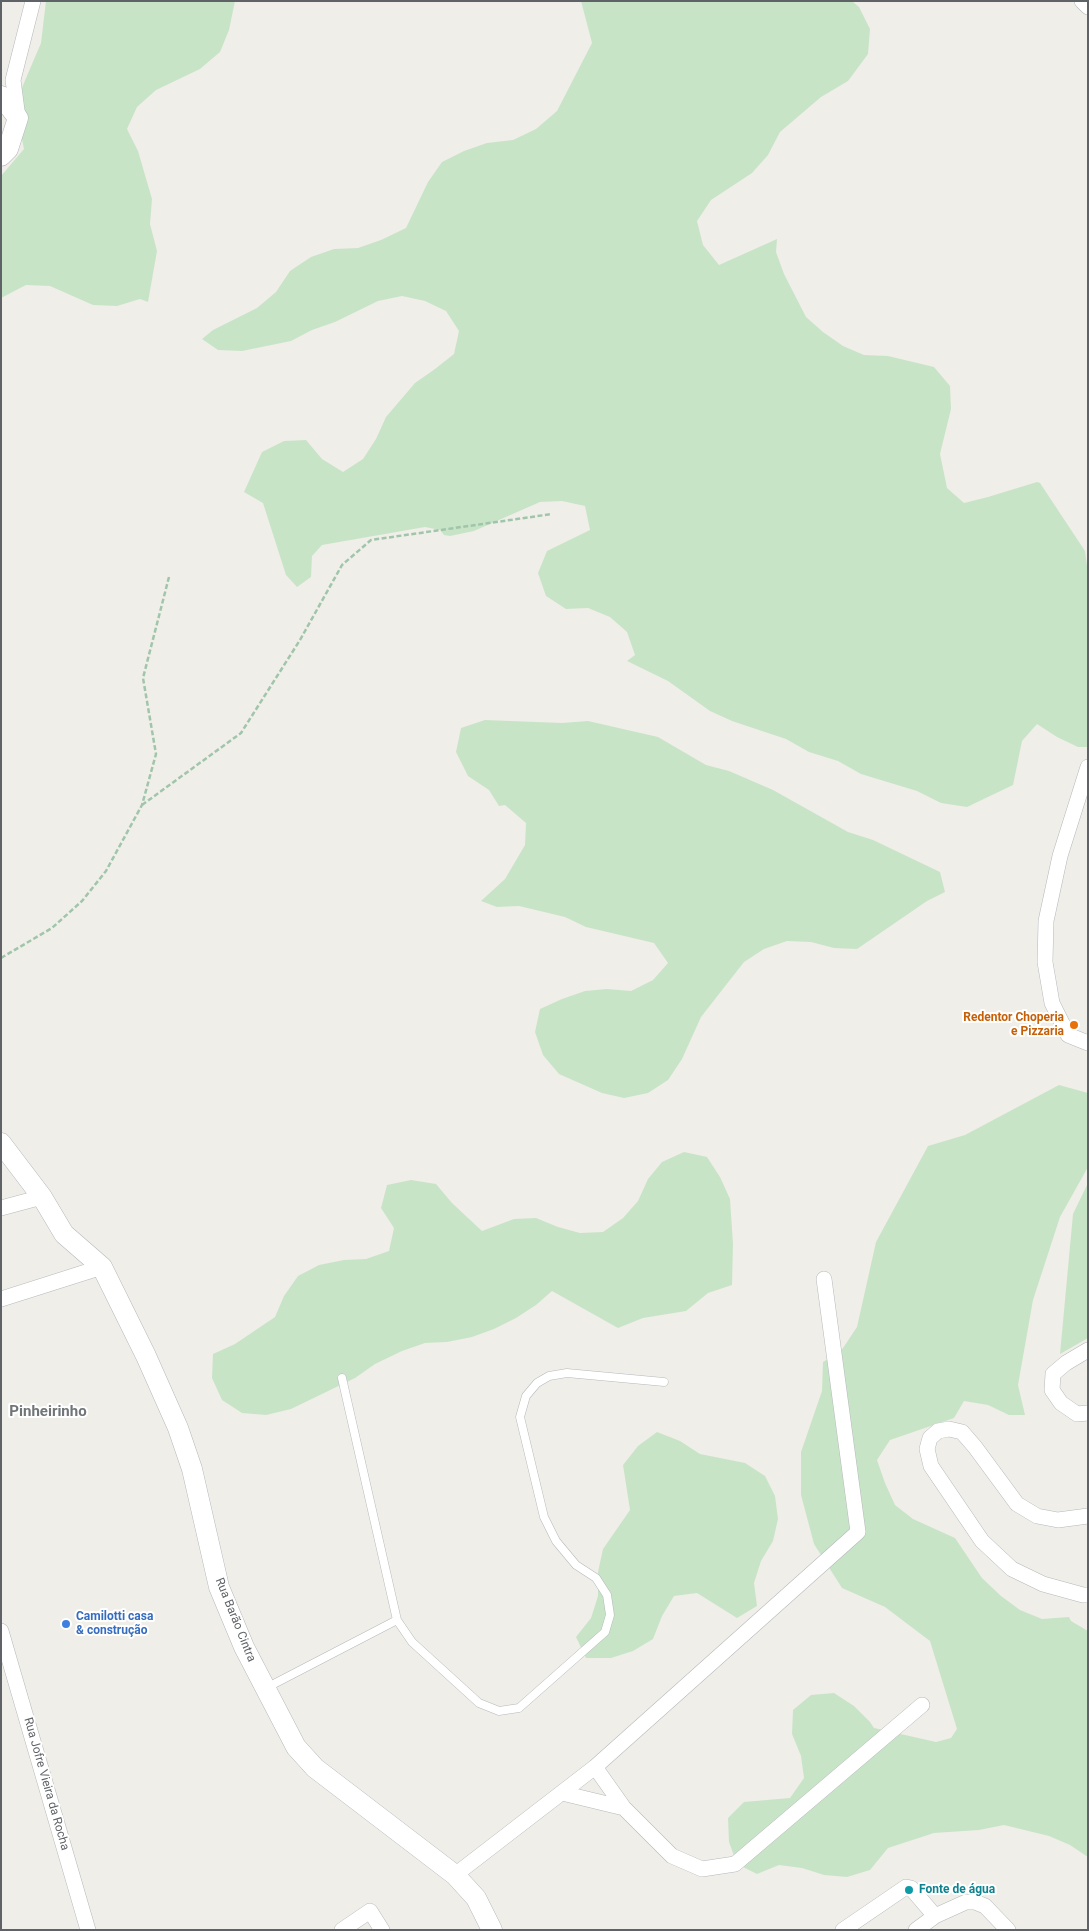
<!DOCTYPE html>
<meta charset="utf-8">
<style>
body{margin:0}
#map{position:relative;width:1089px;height:1931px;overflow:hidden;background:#f0eee8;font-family:Roboto,sans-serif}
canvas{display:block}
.frame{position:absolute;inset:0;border:2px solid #5f6367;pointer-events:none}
</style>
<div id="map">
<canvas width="1089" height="1931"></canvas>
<div class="frame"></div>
</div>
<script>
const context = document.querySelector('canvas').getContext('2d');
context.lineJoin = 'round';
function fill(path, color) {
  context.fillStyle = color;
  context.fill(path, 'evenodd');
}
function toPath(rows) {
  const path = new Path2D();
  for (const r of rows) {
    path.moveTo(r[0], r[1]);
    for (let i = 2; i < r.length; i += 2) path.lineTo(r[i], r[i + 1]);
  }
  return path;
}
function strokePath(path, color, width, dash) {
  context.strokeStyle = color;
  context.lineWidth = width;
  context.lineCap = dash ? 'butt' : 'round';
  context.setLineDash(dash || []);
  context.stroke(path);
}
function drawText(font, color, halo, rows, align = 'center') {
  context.font = font + ' Roboto,sans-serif';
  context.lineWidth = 4;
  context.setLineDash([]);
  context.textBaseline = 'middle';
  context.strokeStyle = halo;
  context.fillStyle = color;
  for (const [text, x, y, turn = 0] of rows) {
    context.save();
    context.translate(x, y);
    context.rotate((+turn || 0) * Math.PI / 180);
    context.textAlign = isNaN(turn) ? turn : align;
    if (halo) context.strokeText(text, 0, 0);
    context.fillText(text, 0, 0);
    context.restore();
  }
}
const green = toPath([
 [46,1,235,1,229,30,220,52,200,69,156,90,137,107,127,129,138,151,152,199,150,224,157,251,148,302,140,299,117,306,93,305,50,286,26,285,1,298,1,176,24,149,15,104,41,43],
 [581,1,852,1,859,7,870,29,868,54,848,81,821,97,780,132,768,155,752,173,711,200,697,221,703,245,719,265,777,239,776,252,784,274,806,317,823,332,843,346,864,355,888,356,934,367,950,386,951,409,940,454,947,488,964,503,988,497,1037,482,1040,483,1085,551,1088,573,1088,747,1078,747,1057,737,1037,724,1022,741,1013,785,967,807,941,803,917,791,861,774,838,761,809,752,786,739,732,721,710,711,668,681,627,661,635,655,627,632,610,617,588,608,566,609,546,596,538,573,547,551,590,530,585,506,562,501,540,502,474,531,450,536,444,535,440,530,425,527,322,545,312,556,311,577,297,587,286,575,263,503,244,492,262,452,284,441,306,440,322,459,343,472,363,459,376,439,386,417,415,383,435,369,454,354,459,331,446,311,425,301,402,296,378,301,335,322,312,330,291,341,242,351,218,350,202,339,213,330,257,308,276,292,290,271,311,257,334,249,358,248,381,240,406,228,428,182,442,162,464,151,487,143,513,140,536,129,557,111,592,43],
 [485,720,562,723,588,721,658,737,706,765,729,771,773,790,848,832,873,840,940,872,945,892,927,901,857,949,834,948,811,942,787,941,764,949,744,962,701,1017,682,1059,668,1080,648,1093,624,1098,602,1093,559,1074,543,1055,535,1032,540,1009,562,999,585,991,607,989,631,991,653,980,668,963,654,943,586,927,565,917,519,906,497,907,481,901,505,879,525,845,526,823,505,805,499,806,489,790,468,776,456,752,461,728],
 [1059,1085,1088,1093,1088,1167,1060,1217,1033,1300,1018,1385,1025,1415,1009,1415,988,1405,964,1401,954,1418,890,1440,877,1460,885,1483,895,1505,913,1519,955,1538,982,1578,1001,1596,1020,1610,1042,1619,1069,1617,1071,1621,1088,1631,1088,1857,1070,1845,1049,1836,1004,1825,979,1830,934,1833,888,1848,870,1870,847,1877,824,1875,802,1868,779,1865,757,1874,737,1864,729,1842,728,1818,744,1802,790,1798,804,1778,801,1756,792,1734,793,1710,811,1695,834,1693,854,1706,870,1722,874,1728,936,1742,951,1738,957,1729,930,1641,885,1607,842,1588,814,1544,801,1495,801,1452,822,1391,823,1362,841,1351,857,1327,876,1242,928,1146,965,1135],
 [684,1152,707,1157,720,1177,730,1199,733,1244,732,1285,708,1293,686,1311,643,1318,618,1328,552,1291,536,1305,516,1318,494,1329,472,1337,447,1342,425,1343,402,1351,375,1364,355,1378,291,1409,266,1415,242,1413,222,1400,212,1378,213,1354,235,1344,275,1317,284,1296,298,1276,319,1265,344,1260,366,1259,389,1251,394,1228,381,1208,387,1185,411,1180,436,1184,452,1203,482,1231,514,1219,536,1218,558,1227,580,1233,603,1232,623,1218,638,1201,648,1179,662,1162],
 [1088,1183,1088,1338,1060,1354,1073,1214],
 [657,1432,680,1441,700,1454,745,1463,765,1476,775,1496,778,1519,773,1541,761,1561,754,1583,757,1606,737,1618,697,1593,674,1596,662,1616,653,1639,633,1651,611,1658,586,1658,576,1637,591,1618,598,1596,598,1572,603,1549,630,1510,623,1465,638,1446]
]);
const path = toPath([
 [142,805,241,733,300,640,342,565,371,540,552,514],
 [1,958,52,928,82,901,106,871,142,805,156,754,143,678,169,577]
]);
const lane = toPath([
 [342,1378,397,1620,412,1642,479,1703,499,1711,519,1708,605,1632,610,1615,607,1595,596,1578,576,1565,556,1541,544,1517,520,1417,526,1396,537,1383,549,1376,567,1373,664,1382],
 [266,1688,397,1620]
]);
const street = toPath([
 [1082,1,1088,7],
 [18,118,13,80,33,1],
 [1088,767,1060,856,1046,921,1045,962,1052,1003,1068,1035,1088,1043],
 [1,1208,42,1197],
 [1,1299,102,1267],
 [1088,1350,1066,1363,1053,1374,1052,1390,1061,1403,1077,1414,1088,1413],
 [1088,1516,1058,1520,1037,1516,1017,1504,975,1447,962,1432,949,1429,938,1431,930,1438,927,1449,931,1466,982,1541,1012,1569,1043,1584,1083,1595,1088,1595],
 [1,1631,88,1930],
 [595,1767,624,1808,672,1856,702,1869,735,1864,922,1705],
 [562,1793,624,1808],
 [455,1875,595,1767,858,1532,824,1279],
 [342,1930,370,1911,382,1930],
 [843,1930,906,1887,911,1888,935,1916],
 [916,1930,935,1916,966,1902,975,1902,985,1906,1008,1930]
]);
const secondary = toPath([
 [1,96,18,118,8,149,1,156],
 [1,1143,42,1197,64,1234,102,1267,146,1356,178,1428,192,1469,219,1587,244,1647,296,1747,315,1768,455,1875,476,1898,492,1930]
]);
const markers = [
 [1074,1025,5,"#e8710a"],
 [66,1624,5,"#3f7fe0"],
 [909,1890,5,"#0f9aa8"]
];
const foodNames = [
 ["Redentor Choperia",1064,1018],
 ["e Pizzaria",1064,1032]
];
const shopNames = [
 ["Camilotti casa",76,1617],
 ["& construção",76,1631]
];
const streetNames = [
 ["Rua Barão Cintra",235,1620,68],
 ["Rua Jofre Vieira da Rocha",46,1784,74]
];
const cultureNames = [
 ["Fonte de água",919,1890]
];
const quarterNames = [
 ["Pinheirinho",48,1412]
];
fill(green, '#c8e4c7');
strokePath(lane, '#b5b8bb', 9);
strokePath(street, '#b5b8bb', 16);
strokePath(secondary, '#b4b7bb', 21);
strokePath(path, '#a1c5ab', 2.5, [5, 2.5]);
strokePath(lane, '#fff', 8);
strokePath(street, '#fff', 15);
strokePath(secondary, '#fff', 20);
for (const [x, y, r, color] of markers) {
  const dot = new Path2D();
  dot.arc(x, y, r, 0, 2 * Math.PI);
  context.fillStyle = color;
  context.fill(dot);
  strokePath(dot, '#fff', 2);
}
drawText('bold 12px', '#c56008', '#fff', foodNames, 'right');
drawText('bold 12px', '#366cbe', '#fff', shopNames, 'left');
drawText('12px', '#5f6367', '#fff', streetNames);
drawText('bold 12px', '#0d838f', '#fff', cultureNames, 'left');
drawText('bold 15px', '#707578', '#fff', quarterNames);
</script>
